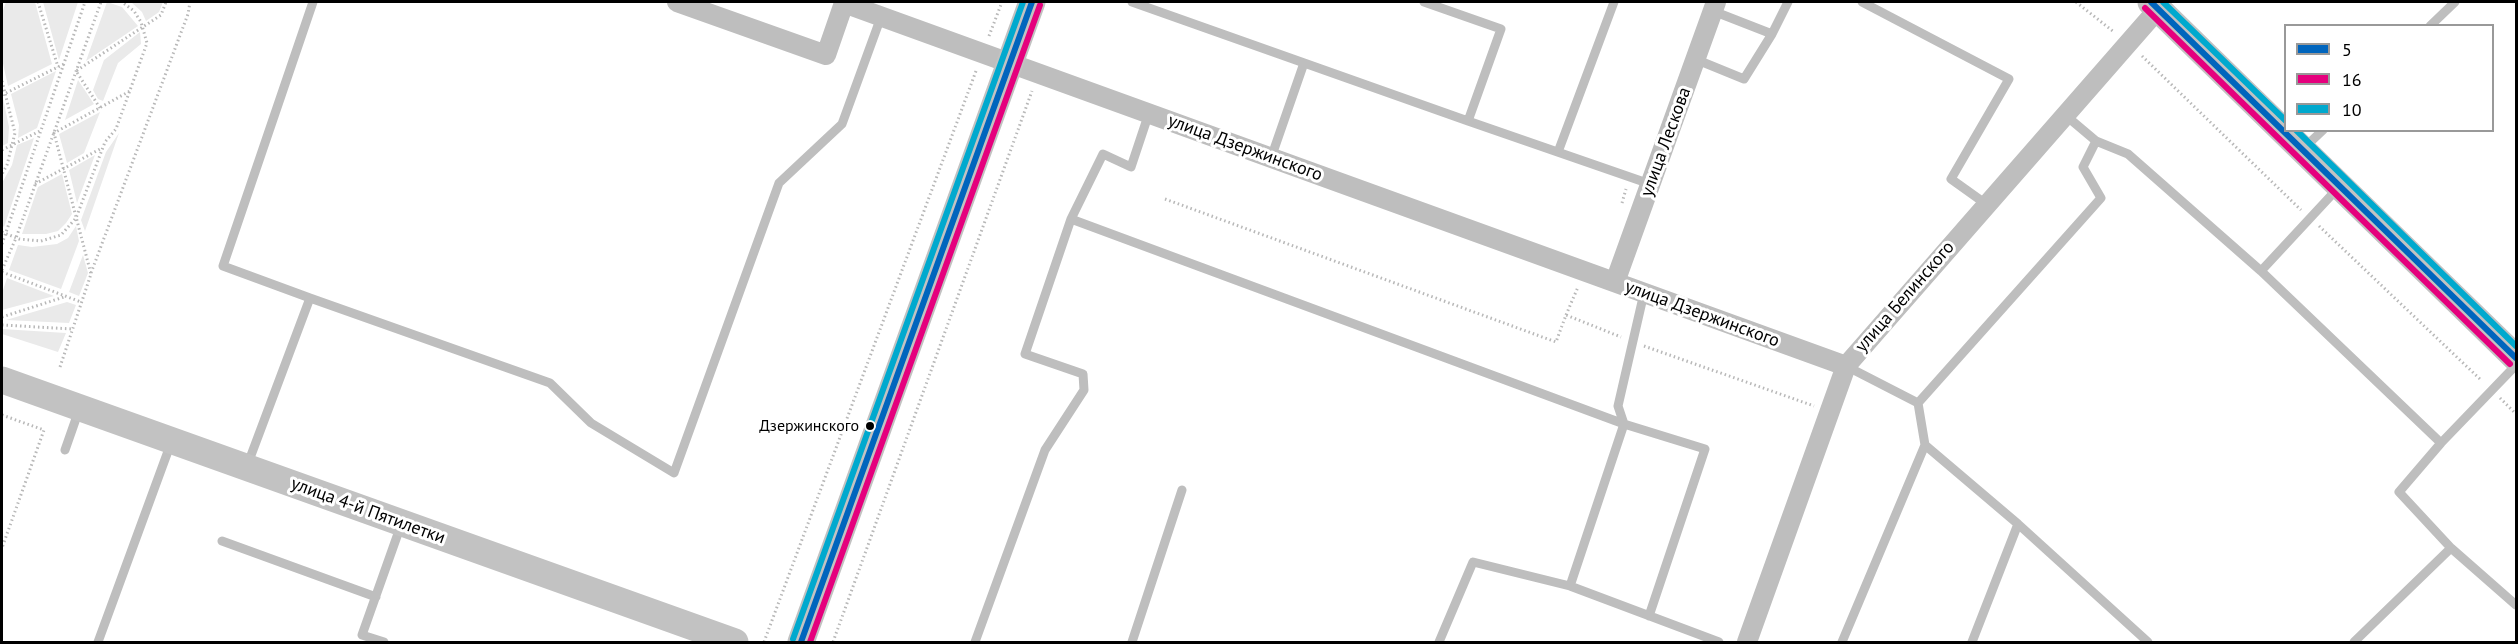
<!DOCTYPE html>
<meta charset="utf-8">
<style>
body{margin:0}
#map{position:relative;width:2518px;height:644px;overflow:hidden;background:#fff;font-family:"PT Sans",sans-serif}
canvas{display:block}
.frame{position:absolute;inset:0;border:3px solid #000;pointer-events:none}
.legend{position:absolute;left:2284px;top:24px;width:210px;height:108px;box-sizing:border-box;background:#fff;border:2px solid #999;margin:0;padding:8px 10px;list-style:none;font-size:18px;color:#000}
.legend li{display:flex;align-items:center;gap:12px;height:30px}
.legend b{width:30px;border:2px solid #999}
</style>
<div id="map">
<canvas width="2518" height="644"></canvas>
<div class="frame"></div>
<ul class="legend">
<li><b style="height:8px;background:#0065bd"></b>5</li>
<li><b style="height:8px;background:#e5007d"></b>16</li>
<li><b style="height:8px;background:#00a9ce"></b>10</li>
</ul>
</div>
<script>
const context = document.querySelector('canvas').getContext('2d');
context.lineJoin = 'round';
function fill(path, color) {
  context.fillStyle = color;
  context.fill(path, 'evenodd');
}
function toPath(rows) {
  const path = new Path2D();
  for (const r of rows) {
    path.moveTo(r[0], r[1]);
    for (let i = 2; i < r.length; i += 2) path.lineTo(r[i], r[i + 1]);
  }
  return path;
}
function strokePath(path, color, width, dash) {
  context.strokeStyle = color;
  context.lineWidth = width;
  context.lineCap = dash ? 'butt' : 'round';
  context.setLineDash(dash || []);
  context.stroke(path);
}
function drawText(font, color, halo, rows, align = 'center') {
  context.font = font + ' "PT Sans",sans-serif';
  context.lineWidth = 6;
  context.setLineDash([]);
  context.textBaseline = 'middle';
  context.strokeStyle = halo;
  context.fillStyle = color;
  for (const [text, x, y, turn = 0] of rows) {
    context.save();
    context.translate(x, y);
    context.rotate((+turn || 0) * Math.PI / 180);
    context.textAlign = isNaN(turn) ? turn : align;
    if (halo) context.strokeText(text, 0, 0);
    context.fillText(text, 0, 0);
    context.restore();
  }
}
const green = toPath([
 [6,2,35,2,52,64,8,86,2,59,2,13],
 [43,2,78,2,59,60],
 [107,2,122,7,138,26,86,61],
 [131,2,163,2,159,12,146,21,142,12],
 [140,32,141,44,118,63,103,101,98,99,93,90,104,60],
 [56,71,37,128,18,138,19,125,11,94],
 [78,80,94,104,65,120],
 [3,98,9,127,8,143,2,146],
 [100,112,84,153,67,163,59,134],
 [119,133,85,231,81,220,106,152],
 [34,138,4,227,2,225,2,183,12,165,17,145],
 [95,155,77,203,69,170],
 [62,174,72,214,66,223,58,231,46,234,22,234,38,187],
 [76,226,79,241,61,289,9,270,18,245,32,247,57,244,68,238],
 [83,255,88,273,79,296,69,292],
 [7,278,54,296,2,310,2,293],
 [67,302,76,305,69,323,6,320],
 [2,329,66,333,58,352,2,334]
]);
const path = toPath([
 [38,2,58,67],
 [2076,2,2114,32],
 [989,36,1002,2],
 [2142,56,2301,210],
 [2,81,15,133,7,165,2,174],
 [2,95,64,64],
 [100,108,76,71,161,15,166,2],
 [2,150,40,131],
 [35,184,102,148],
 [1165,199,1556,342,1566,315,1621,337],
 [1622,203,1626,189],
 [2319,226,2482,381],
 [2,232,19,239,41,241,61,235,76,218,105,142,116,129,147,43,141,22,134,11,122,2],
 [2,244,85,2],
 [2,270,16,238,101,2],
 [2,272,81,302],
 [91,273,188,14,190,2],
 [1566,315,1578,287],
 [2,317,64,297],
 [2,325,72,329],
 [1644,346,1814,406],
 [60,367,91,274,54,133,130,91],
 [2500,398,2516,414],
 [2,415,44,430,2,548],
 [764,642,976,71],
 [833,642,1032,91]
]);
const lane = toPath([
 [1132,2,1468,121,1501,29,1424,2],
 [1862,2,2009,79,1951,179,1986,204],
 [1713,11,1772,34,1788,2],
 [2430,26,2455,2],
 [1695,59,1744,79,1772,34],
 [2064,114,2096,141,2128,154,2261,271,2441,443,2399,492,2451,548],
 [1468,121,1650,184],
 [2305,147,2323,130],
 [1558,152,1614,2],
 [1271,158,1304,63],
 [1071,219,1624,424,1705,449,1649,616],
 [2261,271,2339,187],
 [310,298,223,266,313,2],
 [1846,366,1918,403,1925,445,2018,524,2148,642],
 [1918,403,2101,198,2083,167,2096,141],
 [2441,443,2516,365],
 [65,450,79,410],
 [247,466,310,298,550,383,591,423,674,473,779,183,842,124,881,17],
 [222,541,376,597],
 [1570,586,1624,424,1618,406,1644,293],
 [98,642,171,443],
 [384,642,362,635,401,525],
 [975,642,1045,450,1084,390,1083,374,1025,354,1071,219,1103,154,1131,167,1149,113],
 [1132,642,1182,490],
 [1439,642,1473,562,1570,586,1719,642],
 [1842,642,1925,445],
 [1972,642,2018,524],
 [2354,642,2451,548,2516,605]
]);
const street = toPath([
 [677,2,826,55,844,3,1846,366],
 [1615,282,1716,2],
 [1747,642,1846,366,2159,8]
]);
const secondary = toPath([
 [2151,2,2516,358],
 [2,380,735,642],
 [801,642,1032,2]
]);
const bus1 = toPath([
 [2151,2,2516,358],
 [801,642,1032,2]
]);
const bus2 = toPath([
 [2145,8,2510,364],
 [810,642,1040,5]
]);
const bus3 = toPath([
 [2163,2,2286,121],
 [2296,130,2516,346],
 [793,639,1023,2]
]);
const markers = [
 [870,426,5,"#000"]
];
const busNames = [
 ["Дзержинского",859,426]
];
const streetNames = [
 ["улица Лескова",1666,142,-70],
 ["улица Дзержинского",1245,148,20],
 ["улица Белинского",1905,297,-49],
 ["улица Дзержинского",1702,314,20],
 ["улица 4-й Пятилетки",368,511,20]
];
fill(green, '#eaeaea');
strokePath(path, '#b8b8b8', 3, [1.5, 3]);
strokePath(lane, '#bebebe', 9);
strokePath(street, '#bebebe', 20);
strokePath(secondary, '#c2c2c2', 27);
strokePath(bus1, '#0065bd', 6);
strokePath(bus2, '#e5007d', 6);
strokePath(bus3, '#00a9ce', 6);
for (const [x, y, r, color] of markers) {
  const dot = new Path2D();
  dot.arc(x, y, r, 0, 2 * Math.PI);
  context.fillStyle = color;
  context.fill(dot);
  strokePath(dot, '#fff', 2);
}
drawText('16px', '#000', '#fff', busNames, 'right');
drawText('18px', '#000', '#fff', streetNames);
</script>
